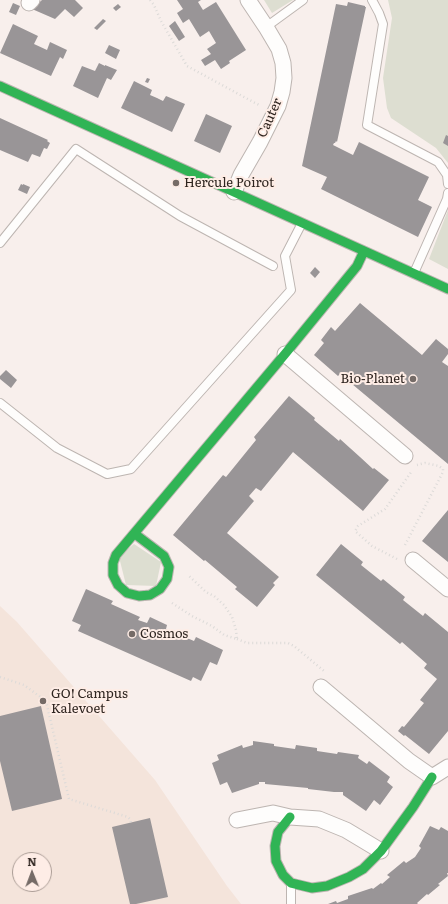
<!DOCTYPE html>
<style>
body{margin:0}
#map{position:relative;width:448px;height:904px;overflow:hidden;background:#f8efec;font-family:Literata,serif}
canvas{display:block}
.north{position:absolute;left:12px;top:852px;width:40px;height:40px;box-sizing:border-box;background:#feede6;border:1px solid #ab9d96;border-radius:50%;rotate:359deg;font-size:11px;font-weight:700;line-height:16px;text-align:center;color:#2e241f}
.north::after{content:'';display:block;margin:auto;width:14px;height:18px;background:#756b67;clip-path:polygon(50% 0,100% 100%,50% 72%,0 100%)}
</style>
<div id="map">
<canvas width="448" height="904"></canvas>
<div class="north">N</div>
</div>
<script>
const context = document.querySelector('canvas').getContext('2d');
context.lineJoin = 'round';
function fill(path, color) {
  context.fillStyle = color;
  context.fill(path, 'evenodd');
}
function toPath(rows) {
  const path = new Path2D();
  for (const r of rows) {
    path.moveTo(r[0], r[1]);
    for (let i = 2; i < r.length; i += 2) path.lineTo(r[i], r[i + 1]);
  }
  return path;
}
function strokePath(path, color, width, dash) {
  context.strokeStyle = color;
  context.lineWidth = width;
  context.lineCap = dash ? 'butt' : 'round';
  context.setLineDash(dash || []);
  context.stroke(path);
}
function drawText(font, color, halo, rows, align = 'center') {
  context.font = font + ' Literata,serif';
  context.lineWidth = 4;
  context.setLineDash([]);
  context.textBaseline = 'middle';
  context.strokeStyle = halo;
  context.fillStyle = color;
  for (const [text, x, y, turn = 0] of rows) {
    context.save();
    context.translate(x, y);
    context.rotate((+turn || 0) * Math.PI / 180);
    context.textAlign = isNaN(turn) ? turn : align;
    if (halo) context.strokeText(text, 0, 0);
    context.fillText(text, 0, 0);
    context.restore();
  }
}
const education = toPath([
 [0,606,17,622,155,780,227,886,241,904,0,904],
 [20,860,44,860,44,884,20,884]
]);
const green = toPath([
 [264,0,293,0,272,13],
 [388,0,448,0,448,163,436,148,391,118,387,108,383,78,392,18],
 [448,210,448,269,429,259],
 [134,544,161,562,156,586,126,585,119,557]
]);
const building = toPath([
 [42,0,75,0,83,8,74,17,65,9,55,19,32,9],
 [177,0,201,0,198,2,203,10,216,2,246,50,229,61,230,63,221,69,215,60,205,66,201,60,211,54,207,49,216,43,209,31,200,37,189,19,183,23,177,13,183,9],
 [348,2,365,6,365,7,366,7,337,142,336,141,335,143,334,143,333,145,353,155,359,142,429,177,418,200,432,207,418,237,321,189,327,177,302,166,336,4,347,6],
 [13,3,20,6,16,15,9,12],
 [118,4,121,7,116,11,113,8],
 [103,19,106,21,97,30,94,28],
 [175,21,185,37,179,41,169,26],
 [13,24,38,36,34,44,47,50,50,42,67,50,63,59,60,57,51,76,0,53],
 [109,45,120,50,116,59,105,53],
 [99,63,105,66,105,65,117,70,111,80,107,78,98,98,73,86,82,66,95,71],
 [147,78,150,79,148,83,145,82],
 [134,81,152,90,150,95,157,98,163,101,166,96,185,104,172,132,121,108],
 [206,114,232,126,220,153,194,141],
 [0,118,48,140,47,141,50,143,47,149,44,148,40,157,32,154,28,162,0,150],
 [446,135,448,136,448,146,443,143],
 [21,184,23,185,23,184,30,187,27,194,18,190],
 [315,267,320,272,315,278,310,273],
 [360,303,422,355,436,339,448,349,448,354,442,362,448,366,448,464,340,374,338,376,314,355,324,343,321,340,331,327,335,331],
 [6,370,17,380,11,388,0,379,0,376],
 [289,396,315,418,314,420,339,441,340,439,360,457,373,469,374,468,389,480,363,511,293,452,261,491,256,488,249,496,254,501,227,533,279,577,273,583,275,585,257,607,235,589,237,587,205,560,204,561,173,535,223,475,226,477,256,440,254,437],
 [448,510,448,562,422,541],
 [341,544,363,562,361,565,381,581,383,579,405,597,403,600,423,616,425,613,448,632,448,731,429,754,405,735,404,736,398,731,402,726,404,727,424,703,420,700,437,679,424,668,427,664,402,642,400,644,316,575],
 [86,589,113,601,111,604,140,617,138,620,147,623,150,617,167,625,166,629,194,641,196,637,223,650,217,665,210,662,201,681,193,677,191,681,78,631,81,625,72,621],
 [41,706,62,799,12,811,0,761,0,716],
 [253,741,274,744,274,746,295,749,296,745,317,748,317,751,337,754,338,752,359,755,358,758,367,764,369,761,390,777,387,782,393,787,380,805,374,800,366,811,343,795,343,792,334,792,308,789,308,788,265,784,265,782,259,782,259,784,232,793,227,782,220,785,212,763,219,760,217,755,242,745,243,748,253,745],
 [150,818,168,897,136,904,130,904,112,827],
 [430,826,439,830,441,827,448,831,448,873,447,873,448,876,438,884,440,885,428,895,427,894,417,903,418,904,328,904,336,901,337,903,348,899,348,896,372,888,373,889,381,883,382,884,390,877,387,875,404,861,406,863,415,857,421,848,419,846]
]);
const path = toPath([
 [150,0,154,5,161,21,187,66,244,97,259,105,261,106],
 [405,545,443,472,443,469,439,466,425,463,417,465],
 [397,559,372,546,355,531,358,526,385,509,412,471],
 [172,603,192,616,212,626,224,635,237,639,236,630,232,617,224,605,214,596,206,592,188,575],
 [237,639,247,643,288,643,294,646,324,671],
 [0,677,24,685,46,701,69,799,128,817,130,819,131,823]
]);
const lane = toPath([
 [372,0,379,13,383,24,367,125,438,162,447,175,448,184],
 [266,27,303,0],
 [0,243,76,149,180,216,273,266],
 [414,273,447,199,448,193],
 [0,403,57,448,107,474,131,469,291,290,285,256,302,223],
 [291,904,291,884]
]);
const street = toPath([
 [29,3,32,0],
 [234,192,241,175,260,142,278,106,282,92,284,78,283,63,279,49,266,27,248,0],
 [285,354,405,456],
 [413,560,448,589],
 [321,687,409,761,432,777,448,767],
 [237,820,273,813,290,817,319,819,346,830,381,851]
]);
const fast = toPath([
 [0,86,448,289],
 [135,534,164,556,169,567,167,579,160,589,150,595,139,596,127,593,118,585,113,575,113,563,116,555,285,354,357,266,364,251],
 [290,817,278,832,275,846,276,861,283,875,291,883,312,888,327,886,349,877,363,869,381,851,413,807,432,777]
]);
const markers = [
 [176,183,4,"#756b67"],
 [413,379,4,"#756b67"],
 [132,634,4,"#756b67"],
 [43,701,4,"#756b67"]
];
const streetNames = [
 ["Cauter",270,118,-66]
];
const poiNames = [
 ["Hercule Poirot",184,183],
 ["Bio-Planet",405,379,"right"],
 ["Cosmos",140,634],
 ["GO! Campus",51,694],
 ["Kalevoet",51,709]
];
fill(education, '#f4e4db');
fill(green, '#ddded1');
fill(building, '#999597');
strokePath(lane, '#bdb5b1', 10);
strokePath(street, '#bdb5b1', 17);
strokePath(fast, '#bdb5b1', 11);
strokePath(path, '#dcdad8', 2.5, [1, 3]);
strokePath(lane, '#fefdfc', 8);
strokePath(street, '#fefdfc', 15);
strokePath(fast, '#30b455', 9);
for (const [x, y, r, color] of markers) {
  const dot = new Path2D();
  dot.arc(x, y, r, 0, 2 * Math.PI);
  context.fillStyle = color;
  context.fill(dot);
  strokePath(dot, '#feede6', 1.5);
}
drawText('13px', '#2e241f', '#feede6', streetNames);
drawText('13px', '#2e241f', '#feede6', poiNames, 'left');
</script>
